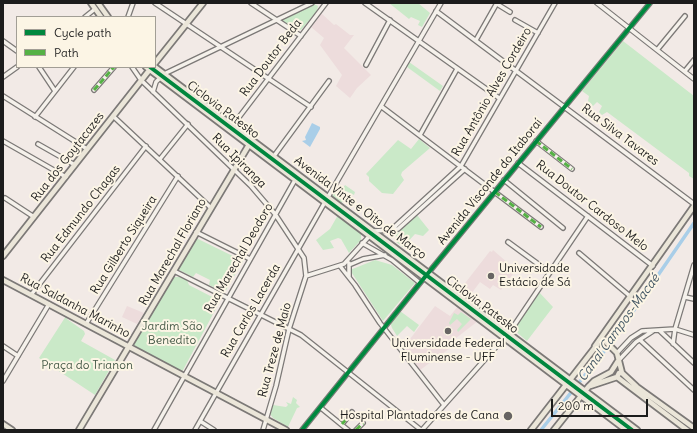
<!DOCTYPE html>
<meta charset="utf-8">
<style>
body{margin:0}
#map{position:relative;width:697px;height:433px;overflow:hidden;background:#f2eae6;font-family:Delius,sans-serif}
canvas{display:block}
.frame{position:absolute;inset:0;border:4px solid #1c1c1c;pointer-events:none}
.legend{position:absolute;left:16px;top:16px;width:140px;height:52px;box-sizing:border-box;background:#fcf5e5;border:1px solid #a29e95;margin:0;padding:5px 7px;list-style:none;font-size:12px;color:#1c1c1c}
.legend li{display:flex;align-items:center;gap:8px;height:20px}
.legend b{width:20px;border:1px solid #a29e95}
.scale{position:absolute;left:551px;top:399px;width:97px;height:18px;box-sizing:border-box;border:2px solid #1c1c1c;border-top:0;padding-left:5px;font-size:12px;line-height:14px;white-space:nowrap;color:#1c1c1c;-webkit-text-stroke:3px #fcf5e5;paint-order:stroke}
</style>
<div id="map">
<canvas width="697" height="433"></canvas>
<div class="frame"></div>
<ul class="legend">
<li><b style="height:5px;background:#00873e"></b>Cycle path</li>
<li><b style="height:5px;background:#55b145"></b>Path</li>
</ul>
<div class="scale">200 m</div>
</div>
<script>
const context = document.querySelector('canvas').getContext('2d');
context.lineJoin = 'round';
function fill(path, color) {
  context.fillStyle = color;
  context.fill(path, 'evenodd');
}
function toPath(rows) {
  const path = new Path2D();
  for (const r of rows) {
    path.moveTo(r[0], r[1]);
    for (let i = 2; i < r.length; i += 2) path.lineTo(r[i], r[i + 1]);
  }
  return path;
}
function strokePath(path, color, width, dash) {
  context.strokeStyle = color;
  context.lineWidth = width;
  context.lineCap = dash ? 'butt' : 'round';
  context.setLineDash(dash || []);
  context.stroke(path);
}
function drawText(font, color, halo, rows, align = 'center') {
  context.font = font + ' Delius,sans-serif';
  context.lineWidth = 4;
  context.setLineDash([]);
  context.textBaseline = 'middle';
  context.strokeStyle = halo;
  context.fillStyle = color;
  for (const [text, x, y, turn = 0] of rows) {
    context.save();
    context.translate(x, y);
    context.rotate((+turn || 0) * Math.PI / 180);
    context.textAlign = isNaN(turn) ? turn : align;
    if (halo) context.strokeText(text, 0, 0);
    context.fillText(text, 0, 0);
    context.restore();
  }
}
const built = toPath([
 [321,13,334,25,336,24,350,35,354,35,344,48,371,75,357,88,350,98,336,86,342,75,320,45,324,38,311,27],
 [493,250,516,270,501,290,493,285,490,289,480,282,468,298,459,291,490,251,492,252],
 [127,306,144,313,137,324,122,317],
 [435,306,450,316,458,306,478,321,451,342,453,346,420,370,404,347]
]);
const green = toPath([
 [389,3,418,3,430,13,422,27,418,25,420,21,411,17,409,19],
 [314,4,318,6,317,11,301,30,278,19],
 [623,41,694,96,694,179,689,176,689,173,607,112,602,115,599,112,602,106,597,102,593,106,588,101,589,96,582,91],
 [409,62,443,86,440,91,407,67],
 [419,139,430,148,402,172,401,175,404,180,393,194,382,193,369,181,369,177,366,174,398,140,411,149],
 [345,185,355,192,354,195,346,191,343,194,344,197,347,197,341,204,332,196,337,187,341,191],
 [338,215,361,234,361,240,349,253,341,239,338,238,330,241,334,248,323,250,316,240,330,229],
 [417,215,429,230,423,236,415,234,403,247,396,242,396,235],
 [196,238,243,261,225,292,209,285,210,280,196,273,193,277,177,269],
 [375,260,392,265,415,283,383,321,350,270],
 [174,277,180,277,187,280,189,285,220,301,182,372,133,345],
 [538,291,553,307,527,341,514,330],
 [400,311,419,325,414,332,407,326,397,336,392,328,390,322],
 [461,312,471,319,458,332,457,330,462,324,457,319,450,325,449,323,454,313,458,315],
 [66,316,67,319,84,331,85,334,81,341,115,360,95,395,39,358],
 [293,397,297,400,296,403,300,407,297,408,288,427,273,418,270,414,273,405,286,407,288,405,286,402,291,404]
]);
const water = toPath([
 [312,123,320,127,320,129,310,147,302,141,306,140,305,137]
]);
const canal = toPath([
 [541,430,614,339,694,223]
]);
const minor = toPath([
 [155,3,311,107],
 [251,3,301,36],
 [365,3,499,98],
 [597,3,694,79],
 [497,4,510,12],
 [436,11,694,204],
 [85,17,95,9],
 [128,17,133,3],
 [515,20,538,33],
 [476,40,497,3],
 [3,41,17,51],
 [657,50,685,16],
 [366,65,390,20],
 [39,67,55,91],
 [132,67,141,80,251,186,275,214,304,258,306,276,289,329,276,386,263,430],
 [685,71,694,60],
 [3,77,17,67],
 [94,90,114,67],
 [153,92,156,82,164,74,312,3],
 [3,96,87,149],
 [382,107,541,227],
 [113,116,211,208],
 [35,117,74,67],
 [233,125,326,3],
 [420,135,457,69],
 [3,141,66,177],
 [536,141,572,169],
 [38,144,75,165],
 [274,156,329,81],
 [160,159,188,124],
 [518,163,653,266],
 [504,180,563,228],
 [328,197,441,3],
 [5,198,34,217],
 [391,230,398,229,465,169],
 [196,232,250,259],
 [508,242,549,272],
 [362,243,392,260,420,283],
 [579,253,631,297],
 [349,265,363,259,385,255],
 [340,266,355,285,380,323,444,405],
 [174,271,301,335,421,430],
 [306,276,344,264,374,231,391,230,461,166,555,3],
 [349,277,349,263],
 [31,295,146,146],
 [685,297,694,299],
 [86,324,178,176],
 [660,331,694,363],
 [509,333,588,216],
 [640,340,694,390],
 [673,344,675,329,694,265],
 [3,346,18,356],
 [617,353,631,338,642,331,675,329,694,335],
 [619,360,636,342,653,331],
 [3,381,49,304],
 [321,408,348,430],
 [200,421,214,430],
 [342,424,352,412],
 [154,430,295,180],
 [195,430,325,202],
 [302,430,420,283,650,3],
 [356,430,363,423],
 [422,430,504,338]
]);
const major = toPath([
 [91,3,101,17],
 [98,3,108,17],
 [155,63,203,3],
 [146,67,626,430],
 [155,67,637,430],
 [3,256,151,68],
 [3,280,286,430],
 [605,341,617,353,622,373,637,387,694,428],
 [595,346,694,206],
 [617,377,687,430],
 [590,386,617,377,619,373,622,373],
 [3,424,12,430],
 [79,430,250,143],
 [531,430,597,345],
 [554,430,589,386,594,381,611,372,618,361]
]);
const quiet = toPath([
 [94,90,114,67],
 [536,141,572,169],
 [495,192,541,227],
 [342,424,352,412],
 [356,430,363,423]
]);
const cycleway = toPath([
 [150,67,632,430],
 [302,430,420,283,650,3]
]);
const markers = [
 [491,276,4,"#676463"],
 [448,331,4,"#676463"],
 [508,416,5,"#676463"]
];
const streetNames = [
 ["Rua Doutor Beda",271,58,-53],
 ["Rua Antônio Alves Cordeiro",492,92,-60],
 ["Ciclovia Patesko",223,110,37],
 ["Rua Silva Tavares",620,135,37],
 ["Rua dos Goytacazes",68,157,-52],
 ["Rua Ipiranga",239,161,45],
 ["Avenida Visconde do Itaboraí",490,182,-51],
 ["Rua Doutor Cardoso Melo",592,206,38],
 ["Avenida Vinte e Oito de Março",360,208,37],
 ["Rua Edmundo Chagas",81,214,-52],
 ["Rua Gilberto Siqueira",124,245,-58],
 ["Rua Marechal Floriano",173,252,-60],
 ["Rua Marechal Deodoro",239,258,-60],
 ["Ciclovia Patesko",482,305,37],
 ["Rua Saldanha Marinho",75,306,28],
 ["Rua Carlos Lacerda",251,311,-60],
 ["Rua Treze de Maio",275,350,-75]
];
const poiNames = [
 ["Universidade",499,269],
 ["Estácio de Sá",499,283],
 ["Universidade Federal",448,344,"center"],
 ["Fluminense - UFF",448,358,"center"],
 ["Hospital Plantadores de Cana",499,416,"right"]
];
const parkNames = [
 ["Jardim São",172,327],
 ["Benedito",172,341],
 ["Praça do Trianon",87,366]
];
const waterNames = [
 ["Canal Campos-Macaé",619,328,-54]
];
fill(built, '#eddcdc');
fill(green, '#cae9c8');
fill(water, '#a9cee8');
strokePath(canal, '#a9cee8', 3.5);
strokePath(minor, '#7c7977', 6);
strokePath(major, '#7c7977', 8);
strokePath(minor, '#f5f1eb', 3.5);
strokePath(major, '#ebe6d9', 4.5);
strokePath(quiet, '#55b145', 3, [6, 3]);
strokePath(cycleway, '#00873e', 4);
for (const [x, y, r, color] of markers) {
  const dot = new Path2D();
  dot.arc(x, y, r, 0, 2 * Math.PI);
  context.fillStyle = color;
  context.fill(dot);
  strokePath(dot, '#fcf5e5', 1.5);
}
drawText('12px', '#1c1c1c', '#fcf5e5', streetNames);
drawText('12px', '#1c1c1c', '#fcf5e5', poiNames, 'left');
drawText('12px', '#465a48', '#fcf5e5', parkNames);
drawText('italic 13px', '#425664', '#fcf5e5', waterNames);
</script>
